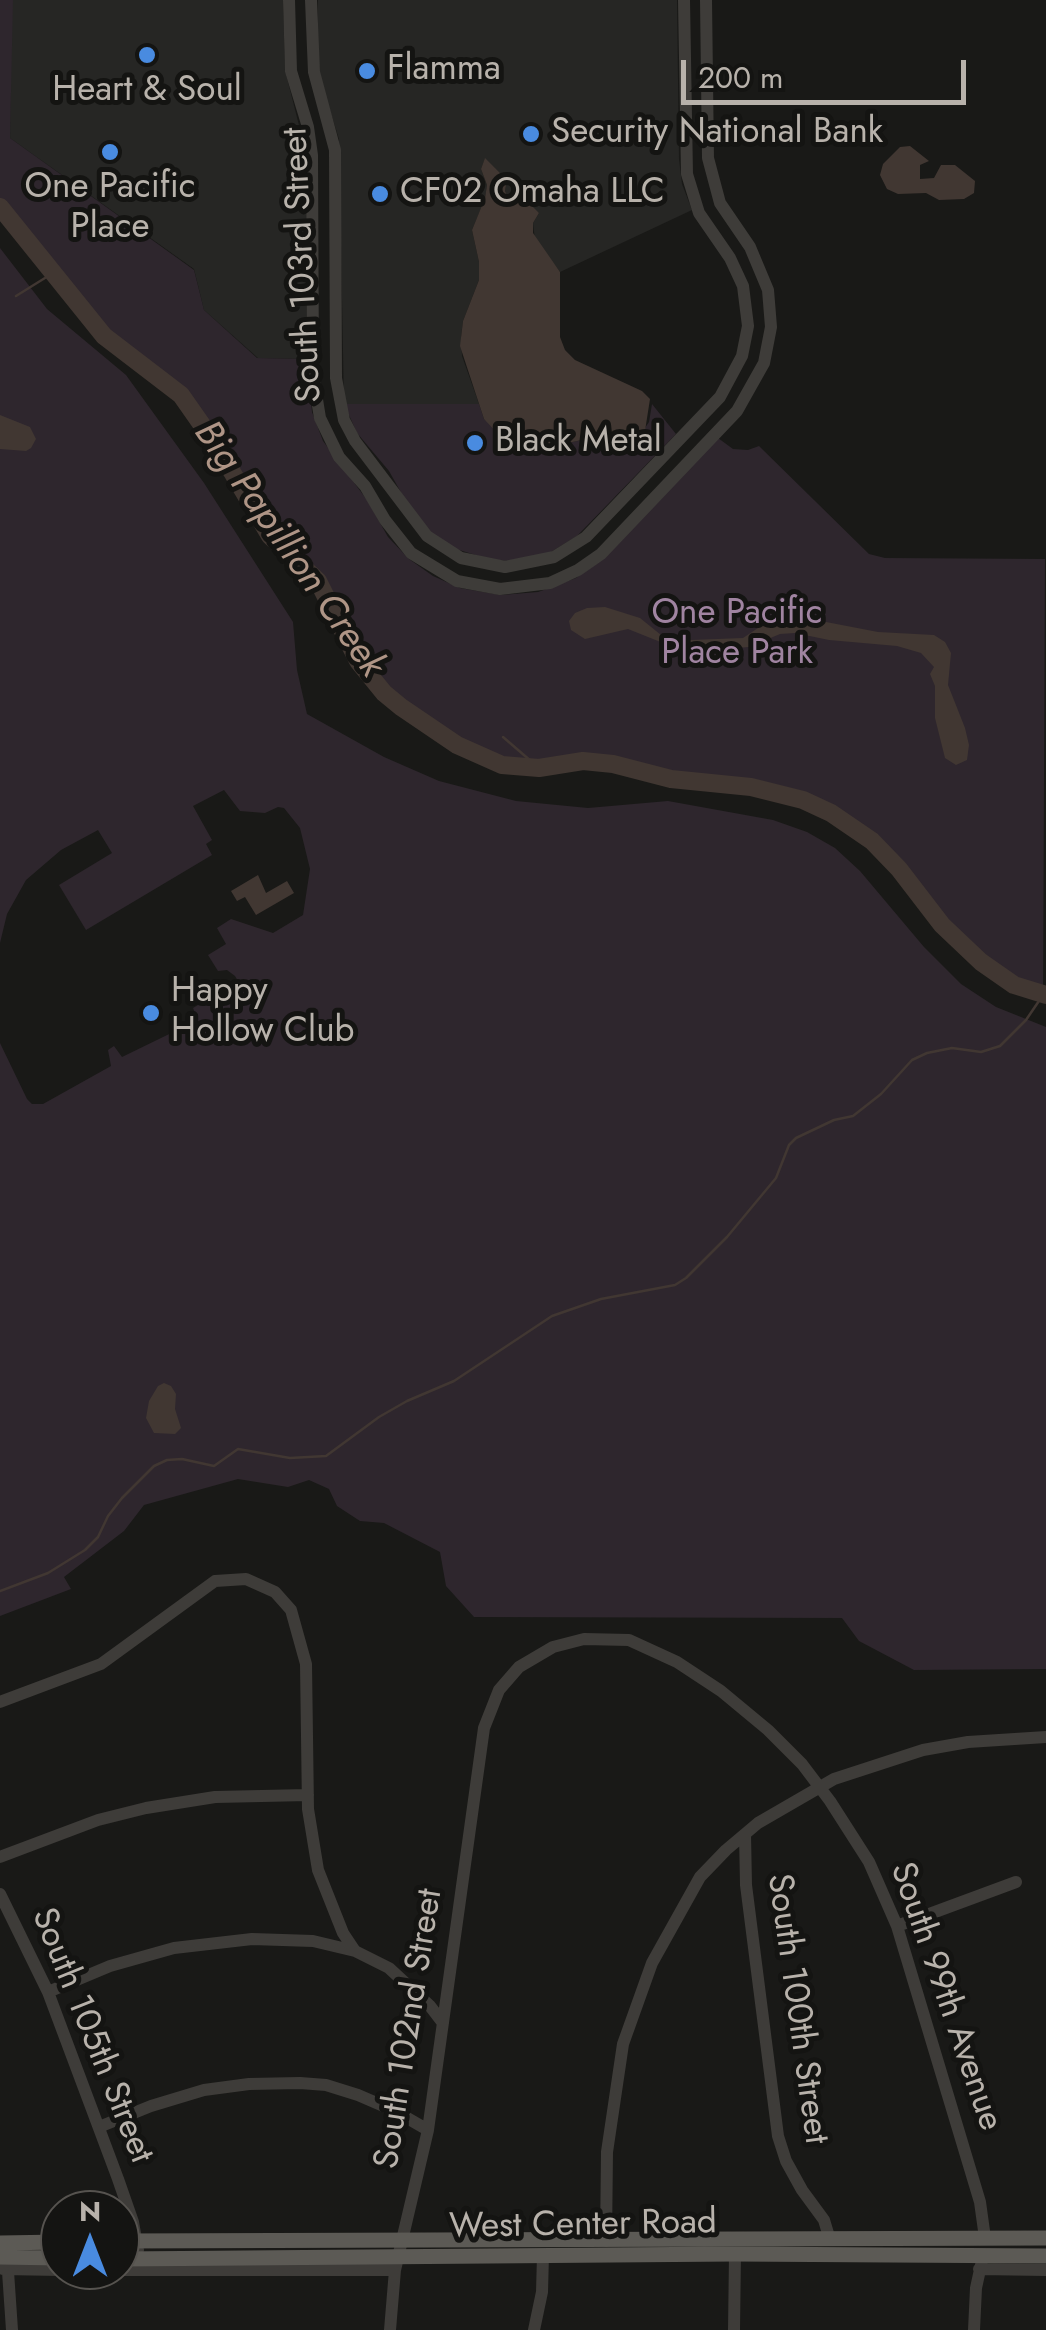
<!DOCTYPE html>
<style>
body{margin:0}
#map{position:relative;width:1046px;height:2330px;overflow:hidden;background:#191917;font-family:Jost,sans-serif}
canvas{display:block}
.north{position:absolute;left:40px;top:2190px;width:100px;height:100px;box-sizing:border-box;background:#141412;border:2px solid #56534f;border-radius:50%;rotate:0deg;font-size:28px;font-weight:700;line-height:40px;text-align:center;color:#b8b2ab}
.north::after{content:'';display:block;margin:auto;width:35px;height:45px;background:#498be0;clip-path:polygon(50% 0,100% 100%,50% 72%,0 100%)}
.scale{position:absolute;left:681px;top:60px;width:285px;height:45px;box-sizing:border-box;border:5px solid #b8b2ab;border-top:0;padding-left:12px;font-size:30px;line-height:35px;white-space:nowrap;color:#b8b2ab;-webkit-text-stroke:8px #141412;paint-order:stroke}
</style>
<div id="map">
<canvas width="1046" height="2330"></canvas>
<div class="north">N</div>
<div class="scale">200 m</div>
</div>
<script>
const context = document.querySelector('canvas').getContext('2d');
context.lineJoin = 'round';
function fill(path, color) {
  context.fillStyle = color;
  context.fill(path, 'evenodd');
}
function toPath(rows) {
  const path = new Path2D();
  for (const r of rows) {
    path.moveTo(r[0], r[1]);
    for (let i = 2; i < r.length; i += 2) path.lineTo(r[i], r[i + 1]);
  }
  return path;
}
function strokePath(path, color, width, dash) {
  context.strokeStyle = color;
  context.lineWidth = width;
  context.lineCap = dash ? 'butt' : 'round';
  context.setLineDash(dash || []);
  context.stroke(path);
}
function drawText(font, color, halo, rows, align = 'center') {
  context.font = font + ' Jost,sans-serif';
  context.lineWidth = 10;
  context.setLineDash([]);
  context.textBaseline = 'middle';
  context.strokeStyle = halo;
  context.fillStyle = color;
  for (const [text, x, y, turn = 0] of rows) {
    context.save();
    context.translate(x, y);
    context.rotate((+turn || 0) * Math.PI / 180);
    context.textAlign = isNaN(turn) ? turn : align;
    if (halo) context.strokeText(text, 0, 0);
    context.fillText(text, 0, 0);
    context.restore();
  }
}
const built = toPath([
 [11,0,283,0,285,70,306,153,307,359,258,358,204,310,194,269,10,138],
 [318,0,677,0,679,159,682,184,692,210,560,272,535,240,533,223,539,213,509,199,505,191,507,180,485,159,481,169,487,185,485,199,472,230,479,262,479,280,463,321,461,337,462,356,479,404,344,404,339,139,321,82,318,57]
]);
const green = toPath([
 [0,0,13,0,10,138,194,270,204,310,257,358,307,359,312,412,323,441,367,500,388,537,409,559,433,576,460,588,501,595,538,592,576,578,603,559,718,438,733,449,748,450,759,446,869,554,885,558,1045,559,1043,995,1014,985,981,962,942,925,888,857,872,841,831,813,778,792,671,779,630,766,583,761,539,768,502,765,457,745,384,693,346,641,330,599,318,582,270,536,216,445,181,395,104,336,0,207],
 [0,248,47,309,126,375,204,483,293,622,297,670,307,714,384,757,439,781,516,801,588,808,668,801,773,820,807,832,835,848,860,871,924,947,961,984,996,1007,1046,1027,1046,1669,914,1670,859,1641,842,1618,474,1617,446,1586,440,1552,384,1523,360,1521,337,1506,329,1489,309,1480,288,1487,238,1479,144,1505,124,1531,64,1577,71,1589,0,1616,0,1043,27,1099,32,1104,43,1104,111,1066,108,1050,114,1046,122,1057,198,1020,193,1008,218,993,238,998,239,983,235,976,227,970,218,971,208,955,226,944,217,928,231,919,273,933,303,915,310,869,300,828,284,808,278,807,265,813,240,811,224,790,193,806,212,840,206,844,212,855,86,930,59,885,112,853,98,830,61,850,26,880,7,914,0,943],
 [344,404,479,404,484,419,526,447,544,448,582,440,623,446,630,443,638,438,649,422,652,404,676,434,577,536,551,552,511,561,492,560,456,549,432,534,412,512,389,471,357,433]
]);
const water = toPath([
 [910,146,929,161,920,165,920,179,934,178,941,165,955,165,975,181,974,193,964,199,939,200,926,193,898,194,887,189,880,175,883,164,900,147],
 [485,158,507,180,505,191,509,199,518,203,527,201,539,213,533,223,533,233,560,272,560,337,565,350,575,360,642,391,650,399,645,431,630,443,615,446,582,440,544,448,526,447,501,437,484,419,460,346,463,321,479,280,479,262,472,230,485,198,487,185,481,169],
 [0,415,30,427,36,439,31,448,26,451,0,449],
 [605,607,640,618,661,635,691,640,743,638,770,620,795,616,878,632,934,635,945,642,951,653,948,685,965,728,969,745,967,760,956,765,945,758,935,718,935,686,930,674,934,667,921,653,897,646,829,640,795,633,780,634,749,647,711,650,663,643,628,629,585,639,571,630,569,621,575,613,587,608],
 [258,875,266,893,287,881,294,893,256,915,245,897,237,901,231,891],
 [164,1383,171,1386,176,1394,175,1409,181,1428,175,1434,154,1433,146,1418,149,1401,158,1386]
]);
const stream = toPath([
 [16,296,53,273],
 [503,737,539,768],
 [0,1591,48,1573,85,1550,98,1537,108,1516,122,1498,154,1466,167,1460,182,1459,214,1466,238,1449,290,1458,326,1456,379,1417,407,1401,454,1381,552,1316,601,1299,675,1285,686,1278,727,1237,776,1178,789,1145,796,1138,834,1120,853,1116,881,1094,912,1060,927,1053,952,1048,981,1052,1000,1046,1026,1020,1043,995]
]);
const river = toPath([
 [0,207,104,336,181,395,216,445,270,536,318,581,358,661,384,693,401,707,457,745,502,765,539,768,583,761,613,764,671,779,751,787,803,800,831,813,872,841,899,869,942,925,981,962,1014,985,1046,995]
]);
const minor = toPath([
 [289,0,291,71,308,127,312,155,313,375,320,418,339,457,365,486,385,520,411,553,457,581,500,589,550,583,578,570,601,554,737,411,764,363,771,327,768,290,750,247,720,203,708,158,706,0],
 [311,0,314,72,335,150,336,378,344,420,355,441,427,536,461,558,505,567,554,557,586,537,720,397,742,356,748,326,743,286,730,258,699,213,687,174,684,0],
 [0,1702,101,1664,215,1581,246,1579,275,1592,291,1610,306,1664,308,1809,318,1870,343,1933,355,1951],
 [745,1834,746,1885,778,2136,786,2161,802,2190,824,2220,830,2240],
 [0,1857,98,1820,146,1808,215,1797,308,1795],
 [0,1894,48,1992,118,2179,133,2222,138,2250],
 [897,1926,1016,1882],
 [48,1992,110,1966,174,1948,252,1939,313,1941,355,1951,389,1968,430,2006,443,2023],
 [99,2127,151,2106,204,2090,249,2084,300,2083,326,2085,358,2095,395,2111,428,2130],
 [606,2241,607,2152,623,2044,652,1963,700,1877,726,1850,758,1823,834,1779,923,1750,968,1742,1046,1737],
 [7,2257,12,2330],
 [3,2269,60,2270],
 [979,2269,1046,2270],
 [87,2270,395,2270],
 [390,2330,395,2270,428,2130,484,1728,499,1690,519,1667,553,1647,584,1639,629,1640,677,1662,721,1691,768,1730,802,1764,830,1801,869,1862,897,1926,980,2202,985,2238],
 [534,2330,542,2292,543,2255],
 [734,2330,735,2254],
 [974,2330,976,2288,983,2256]
]);
const major = toPath([
 [120,2241,1046,2238],
 [0,2243,60,2242],
 [0,2257,60,2258],
 [120,2259,735,2254,1046,2256]
]);
const markers = [
 [147,55,10,"#498be0"],
 [367,71,10,"#498be0"],
 [531,134,10,"#498be0"],
 [110,152,10,"#498be0"],
 [380,194,10,"#498be0"],
 [475,443,10,"#498be0"],
 [151,1013,10,"#498be0"]
];
const poiNames = [
 ["Flamma",387,71],
 ["Heart & Soul",147,92,"center"],
 ["Security National Bank",551,134],
 ["One Pacific",110,189,"center"],
 ["Place",110,229,"center"],
 ["CF02 Omaha LLC",400,194],
 ["Black Metal",495,443],
 ["Happy",171,993],
 ["Hollow Club",171,1033]
];
const streetNames = [
 ["South 103rd Street",304,265,-93],
 ["South 99th Avenue",945,1997,71],
 ["South 100th Street",796,2009,82],
 ["South 102nd Street",410,2029,-81],
 ["South 105th Street",91,2036,68],
 ["West Center Road",583,2226,-1]
];
const parkNames = [
 ["One Pacific",737,615],
 ["Place Park",737,655]
];
const waterNames = [
 ["Big Papillion Creek",288,550,55]
];
fill(built, '#262624');
fill(green, '#2e262d');
fill(water, '#413732');
strokePath(stream, '#413732', 2.5);
strokePath(river, '#413732', 18);
strokePath(minor, '#3e3c39', 12);
strokePath(major, '#5c5a55', 15);
for (const [x, y, r, color] of markers) {
  const dot = new Path2D();
  dot.arc(x, y, r, 0, 2 * Math.PI);
  context.fillStyle = color;
  context.fill(dot);
  strokePath(dot, '#141412', 4);
}
drawText('35px', '#b8b2ab', '#141412', poiNames, 'left');
drawText('35px', '#b8b2ab', '#141412', streetNames);
drawText('35px', '#a084a1', '#141412', parkNames);
drawText('italic 38px', '#af9586', '#141412', waterNames);
</script>
